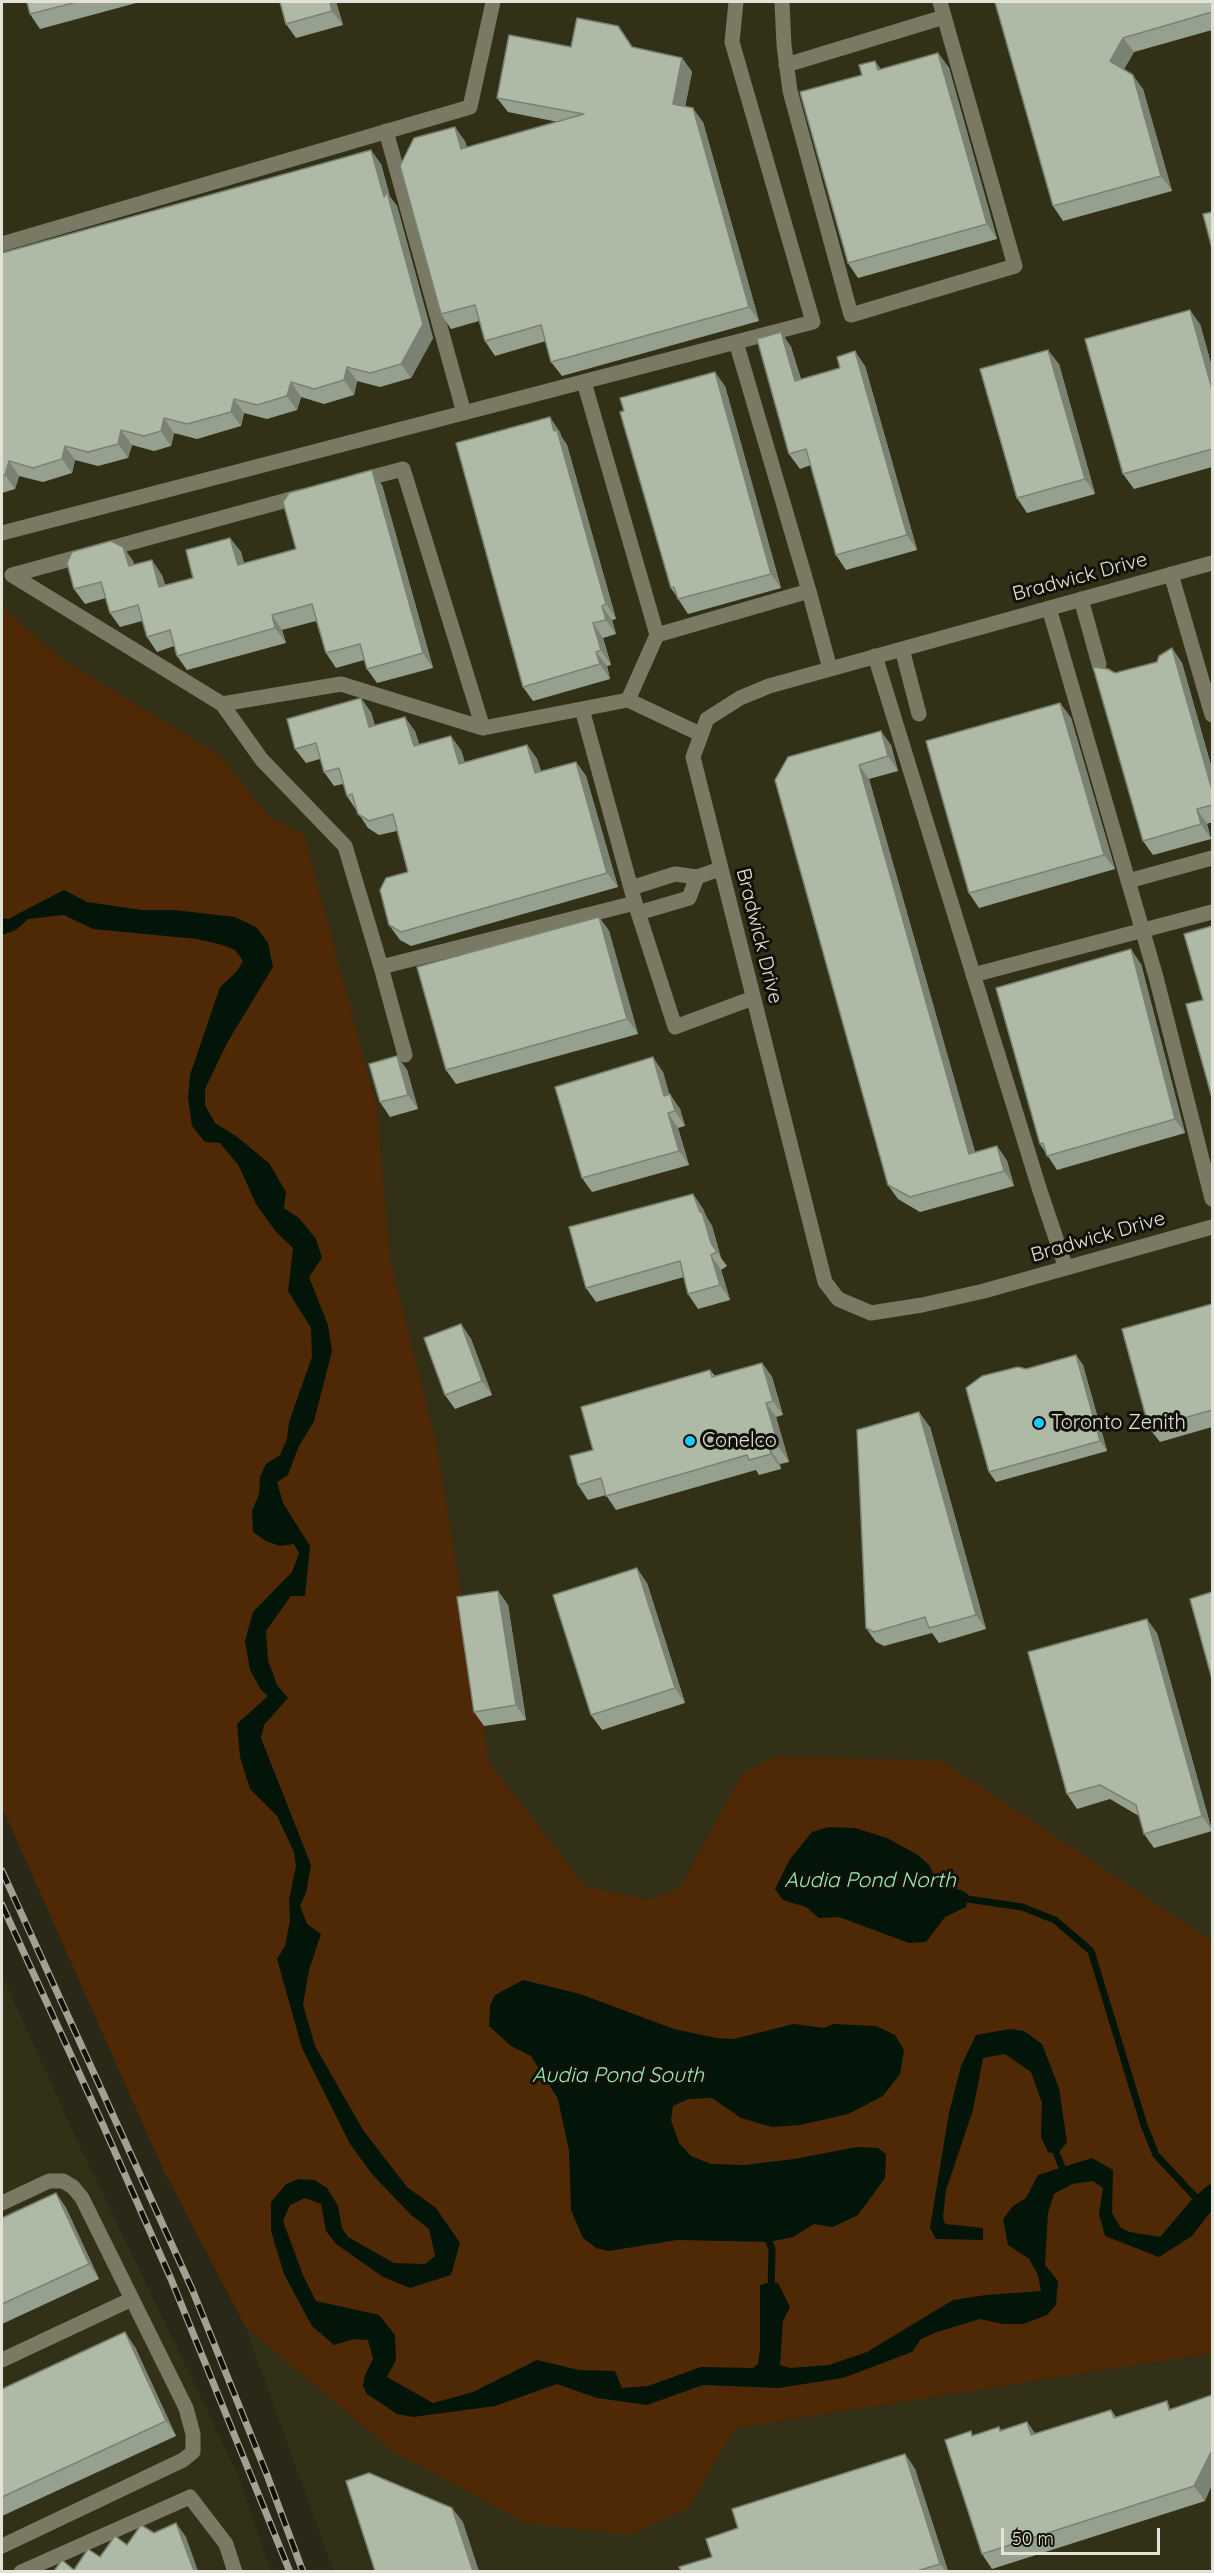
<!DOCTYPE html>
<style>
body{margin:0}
#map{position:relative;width:1214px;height:2573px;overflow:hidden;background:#2a2917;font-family:Quicksand,sans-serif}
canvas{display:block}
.frame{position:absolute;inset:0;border:3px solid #e2e2d6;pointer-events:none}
.scale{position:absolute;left:1001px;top:2528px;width:159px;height:27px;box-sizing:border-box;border:3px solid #e2e2d6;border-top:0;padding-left:8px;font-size:18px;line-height:21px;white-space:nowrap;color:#e2e2d6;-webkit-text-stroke:4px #111109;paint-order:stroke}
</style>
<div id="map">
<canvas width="1214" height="2573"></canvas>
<div class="frame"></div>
<div class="scale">50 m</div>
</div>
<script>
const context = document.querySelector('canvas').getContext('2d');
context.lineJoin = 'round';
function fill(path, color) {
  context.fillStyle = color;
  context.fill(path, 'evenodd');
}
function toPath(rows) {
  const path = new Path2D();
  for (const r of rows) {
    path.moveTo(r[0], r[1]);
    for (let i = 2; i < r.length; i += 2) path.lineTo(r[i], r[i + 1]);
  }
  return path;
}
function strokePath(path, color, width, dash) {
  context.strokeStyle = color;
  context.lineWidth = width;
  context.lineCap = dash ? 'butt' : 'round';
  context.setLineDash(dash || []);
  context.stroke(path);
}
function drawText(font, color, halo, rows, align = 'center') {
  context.font = font + ' Quicksand,sans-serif';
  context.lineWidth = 6;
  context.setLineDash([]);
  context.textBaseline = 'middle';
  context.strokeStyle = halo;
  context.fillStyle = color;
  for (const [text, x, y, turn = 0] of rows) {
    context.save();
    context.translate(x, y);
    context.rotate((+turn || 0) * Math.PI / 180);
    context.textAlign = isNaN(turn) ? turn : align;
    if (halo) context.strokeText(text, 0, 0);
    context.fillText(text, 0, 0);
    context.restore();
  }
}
const built = toPath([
 [2,2,1212,2,1212,1941,943,1761,742,1774,680,1888,647,1900,585,1886,489,1762,435,1437,390,1258,377,1107,304,836,267,815,221,756,59,657,2,606],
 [2,1975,72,2130,238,2475,271,2571,2,2571],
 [245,2326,394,2452,688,2508,735,2428,1212,2353,1212,2571,334,2571]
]);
const green = toPath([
 [2,606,59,657,221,756,267,815,304,835,377,1107,390,1258,435,1437,489,1762,585,1886,647,1900,680,1888,742,1774,776,1756,943,1761,1212,1941,1212,2353,735,2428,688,2508,630,2535,526,2523,394,2452,245,2326,162,2167,2,1807]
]);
const water = toPath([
 [64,890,87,902,142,910,174,910,235,917,256,927,268,943,273,967,227,1043,205,1089,205,1105,215,1123,236,1136,269,1163,286,1192,284,1208,299,1218,316,1239,322,1258,309,1277,328,1325,332,1351,314,1421,298,1448,288,1475,277,1482,283,1503,310,1546,305,1596,291,1596,266,1631,268,1660,277,1685,288,1698,264,1725,261,1738,311,1865,306,1893,300,1906,307,1924,321,1934,309,1970,303,2005,315,2046,363,2130,407,2187,436,2208,460,2243,451,2275,410,2288,383,2277,336,2244,326,2231,321,2204,305,2198,290,2205,283,2221,303,2275,316,2301,379,2315,395,2335,396,2360,387,2377,433,2403,473,2392,537,2360,579,2370,615,2371,622,2388,648,2386,701,2367,753,2368,758,2364,760,2350,760,2285,771,2282,778,2283,790,2307,783,2321,780,2365,790,2368,829,2365,867,2352,953,2300,986,2295,1041,2291,1038,2275,1029,2259,1008,2245,1003,2219,1013,2206,1026,2198,1038,2175,1092,2158,1113,2170,1112,2213,1121,2228,1130,2232,1160,2237,1194,2197,1210,2184,1212,2185,1212,2210,1192,2236,1159,2257,1105,2236,1099,2214,1103,2188,1093,2181,1072,2184,1054,2194,1048,2213,1045,2265,1058,2281,1056,2305,1047,2315,1023,2324,1003,2324,980,2319,937,2332,921,2339,912,2352,843,2378,778,2388,703,2385,647,2405,597,2398,557,2384,495,2406,413,2417,397,2414,367,2394,363,2386,365,2375,373,2359,368,2340,354,2339,334,2345,312,2326,284,2274,271,2231,271,2202,286,2184,299,2179,315,2180,327,2188,338,2206,342,2228,348,2237,394,2263,425,2264,435,2256,429,2229,410,2214,372,2174,350,2144,302,2048,277,1959,285,1946,290,1921,289,1900,296,1866,294,1852,277,1816,250,1789,240,1757,237,1724,268,1696,261,1690,250,1670,245,1641,253,1612,292,1572,299,1553,294,1544,280,1546,266,1541,253,1532,252,1511,259,1494,260,1477,266,1464,280,1455,287,1439,289,1422,312,1357,311,1328,288,1291,293,1248,276,1232,256,1204,239,1166,220,1143,205,1142,192,1126,188,1098,190,1075,220,987,237,971,243,961,235,950,219,944,197,939,93,929,64,915,28,919,16,930,2,935,2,918,8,919],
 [829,1827,855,1828,887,1838,918,1855,930,1866,937,1885,961,1890,968,1894,966,1907,945,1917,926,1942,909,1943,839,1917,819,1918,806,1907,783,1900,775,1889,790,1859,812,1832],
 [523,1980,580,1994,674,2029,716,2038,734,2039,794,2024,824,2028,833,2024,876,2026,895,2035,904,2050,900,2074,883,2096,848,2114,800,2125,772,2127,741,2118,712,2098,688,2099,673,2106,671,2120,679,2143,691,2156,711,2164,744,2165,794,2159,857,2147,878,2148,886,2154,885,2178,858,2215,833,2227,814,2224,793,2237,769,2242,677,2240,609,2251,596,2248,583,2238,571,2210,569,2151,558,2099,531,2056,511,2046,489,2026,490,2005,495,1995],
 [1010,2029,1024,2031,1042,2044,1059,2088,1067,2142,1057,2155,1048,2152,1041,2137,1042,2103,1031,2072,1005,2054,983,2058,973,2110,946,2190,943,2217,945,2224,983,2228,983,2240,936,2239,930,2228,949,2113,961,2066,976,2035]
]);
const stream = toPath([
 [968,1899,1022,1907,1055,1920,1091,1951,1144,2125,1156,2155,1201,2203],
 [1057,2155,1064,2172],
 [769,2242,772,2249,771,2290]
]);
const minor = toPath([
 [782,2,784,45,790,91,851,315,1015,266,940,2],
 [786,65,944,17],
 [386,131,464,413],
 [2,244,470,107,493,2],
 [736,342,809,591],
 [584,382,657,635,628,700],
 [357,481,403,469,483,728,628,700,700,734],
 [302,496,12,575,222,704,341,684,483,728],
 [2,533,813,322,732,42,736,2],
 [1212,563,769,686,740,698,707,719,693,757,823,1274,825,1282,838,1299,871,1313,922,1305,984,1291,1212,1227],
 [1171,574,1212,715],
 [1081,599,1099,664],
 [1049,608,1156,977,1212,1199],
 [657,635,809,591,830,669],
 [902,649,919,714],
 [875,656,1040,1191,1066,1268],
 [222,704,262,760,345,846,381,967,635,903,582,709],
 [1128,881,1212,858],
 [631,888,675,874,697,877,720,869],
 [635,903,675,1027,753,998],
 [638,913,689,898,697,877],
 [381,967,405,1055],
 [973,975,1212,912],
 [2,2203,49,2181,63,2181,73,2187,82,2198,186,2408,193,2434,193,2452,183,2460,2,2546],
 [2,2360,132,2299],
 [21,2572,190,2497,226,2544,235,2572]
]);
const rail = toPath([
 [2,1871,192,2289,267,2475,303,2572],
 [2,1905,103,2125,171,2279,290,2572]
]);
const wall = toPath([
 [27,2,140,2,40,29,30,14],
 [280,2,336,2,343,25,296,38,286,24],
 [995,2,1212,2,1212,30,1134,52,1124,69,1143,89,1172,191,1063,221,1053,206],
 [571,47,633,47,682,58,692,72,685,106,703,122,759,321,562,376,551,362,546,341,495,356,485,341,479,321,451,329,441,314,465,141,467,148,558,122,508,112,497,98],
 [938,53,949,68,997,239,858,278,848,263,881,69],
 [381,164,390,197,397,206,433,338,411,378,380,387,357,381,354,395,324,404,301,397,297,410,267,419,244,413,241,426,197,439,174,433,171,446,154,451,132,445,128,458,98,466,75,460,72,473,43,482,19,476,15,489,2,493,2,253],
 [1200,324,1212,367,1212,467,1134,489,1123,474],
 [781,332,791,347,801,379,865,366,917,550,846,570,836,555,811,465,800,469,789,454],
 [1059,364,1095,494,1027,513,1017,498],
 [725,386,781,588,688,614,671,588],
 [560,432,561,436,567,445,616,619,612,620,616,634,603,638,611,665,607,666,610,679,533,701,523,687],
 [382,485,433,668,377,683,367,669,364,660,336,668,326,653,316,621,282,630,286,643,187,670,177,656,174,646,157,652,147,637,142,621,120,627,110,613,106,598,85,604,74,589,123,547,133,561,134,565,162,575,165,585,193,578,230,538,241,552,244,563,296,549],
 [1172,648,1182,663,1212,769,1212,822,1207,824,1211,839,1153,855,1143,841,1115,673,1157,662],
 [1060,703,1071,718,1115,869,979,908,969,893],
 [371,712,375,726,415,731,419,744,461,750,465,763,527,745,537,759,541,771,576,762,586,776,618,887,411,946,400,940,389,925,408,872,397,831,379,835,368,828,347,796,343,784,334,786,324,772,320,759,306,763,295,749],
 [891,745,898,771,869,779,975,1153,997,1146,1007,1161,1014,1186,920,1212,898,1199,888,1185,775,780],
 [599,917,609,931,638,1034,456,1084,446,1070],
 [1141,964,1185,1133,1057,1170,1040,1144],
 [397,1056,407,1070,418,1109,390,1117,380,1102],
 [663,1072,669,1094,680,1109,685,1126,678,1128,689,1165,592,1192,582,1178],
 [693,1194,703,1209,707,1218,712,1226,721,1258,727,1266,721,1270,730,1300,698,1309,688,1294,684,1277,596,1302,586,1288],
 [1212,1304,1212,1427,1160,1442,1149,1428],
 [461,1324,471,1339,492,1395,455,1409,445,1395],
 [1076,1355,1083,1365,1107,1451,996,1482,989,1472,1026,1369],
 [762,1363,772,1377,783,1415,776,1417,789,1462,780,1464,781,1469,759,1475,756,1470,616,1510,606,1495,588,1500,578,1485,593,1450,710,1370,715,1376],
 [930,1427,986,1629,939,1643,932,1633,884,1646,876,1642,866,1628],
 [647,1583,685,1703,602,1730,591,1715],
 [498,1591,508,1605,526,1720,484,1726,474,1712],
 [1157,1633,1212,1831,1154,1848,1144,1834,1139,1816,1110,1799,1077,1809,1067,1794],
 [56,2193,66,2208,99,2279,2,2324,2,2218],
 [135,2347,176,2436,2,2516,2,2389],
 [1167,2401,1205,2501,992,2569,982,2554,999,2427,1001,2430,1027,2422,1035,2434,1111,2410,1116,2417],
 [905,2454,915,2469,948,2571,681,2571,712,2557,738,2528]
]);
const shadedWall = toPath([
 [330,2,336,2,343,25,332,11],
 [1123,38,1134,52,1120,76,1110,61],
 [938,53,949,68,997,239,987,224],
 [682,58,692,72,683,118,673,104],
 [875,61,885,75,878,70],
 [1133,75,1143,89,1172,191,1161,176],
 [693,108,703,122,759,321,749,307],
 [455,127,465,141,471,164,461,149],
 [371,150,381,164,390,197,397,206,433,338,411,378,401,364,384,197],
 [1190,310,1200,324,1212,367,1212,389],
 [781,332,791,347,805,395,795,381],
 [1048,350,1059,364,1095,494,1085,479],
 [855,351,865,366,917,550,907,535],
 [347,367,357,381,354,395,344,380],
 [715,372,725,386,781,588,771,574],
 [291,382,301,397,297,410,287,396],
 [234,399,244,413,241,426,231,412],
 [550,417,560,432,561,436,567,445,616,619,606,604],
 [164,418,174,433,171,446,161,431],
 [121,430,132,445,128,458,118,444],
 [65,446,75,460,72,473,62,459],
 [9,461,19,476,15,489,5,475],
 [372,470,382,485,433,668,423,653],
 [230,538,241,552,248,579,238,565],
 [123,547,133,561,139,581,129,566],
 [152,560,162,575,169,601,159,587],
 [602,606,612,620,616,634,606,620],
 [272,615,282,630,286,643,275,628],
 [593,623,603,638,611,665,601,650],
 [1172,648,1182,663,1212,769,1212,790],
 [596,652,607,666,610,679,600,664],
 [361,698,371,712,379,742,369,727],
 [1060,703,1071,718,1115,869,1104,855],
 [405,717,415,731,424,761,414,746],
 [881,731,891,745,898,771,888,756],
 [451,736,461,750,469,779,459,764],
 [527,745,537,759,545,787,535,773],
 [576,762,586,776,618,887,607,873],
 [859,765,869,779,980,1169,969,1154],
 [1197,809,1207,824,1211,839,1201,824],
 [599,917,609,931,638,1034,627,1019],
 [1131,949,1141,964,1185,1133,1175,1119],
 [397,1056,407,1070,418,1109,408,1095],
 [653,1057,663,1072,674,1110,664,1096],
 [670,1094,680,1109,685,1126,675,1111],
 [668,1113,678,1128,689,1165,679,1151],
 [997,1146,1007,1161,1014,1186,1004,1171],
 [693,1194,703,1209,707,1218,712,1226,721,1258,711,1243,700,1212],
 [711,1255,721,1270,730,1300,720,1285],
 [461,1324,471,1339,492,1395,482,1381],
 [1076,1355,1083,1365,1107,1451,1100,1441],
 [762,1363,772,1377,783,1415,773,1401],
 [766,1403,776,1417,789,1462,779,1447],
 [919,1412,930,1427,986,1629,976,1615],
 [770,1449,780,1464,781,1469,771,1454],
 [637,1568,647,1583,685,1703,675,1688],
 [498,1591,508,1605,526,1720,516,1705],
 [1147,1619,1157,1633,1212,1831,1202,1816],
 [56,2193,66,2208,99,2279,89,2264],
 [125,2332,135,2347,176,2436,166,2421],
 [1027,2422,1037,2436,1031,2435],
 [1212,2450,1212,2485,1205,2501,1194,2486],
 [905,2454,915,2469,948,2571,945,2571,940,2564],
 [452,2508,463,2522,479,2571,473,2571],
 [176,2523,186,2537,198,2571,194,2571]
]);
const building = toPath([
 [27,2,77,2,30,14,27,2],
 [280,2,330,2,332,11,286,24,280,2],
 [995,2,1212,2,1212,12,1123,38,1110,61,1133,75,1161,176,1053,206,995,2],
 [577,18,618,26,632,47,682,58,673,104,693,108,749,307,551,362,541,325,485,341,475,305,441,314,400,166,414,138,455,127,461,149,584,114,497,98,509,35,571,47,577,18],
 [938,53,987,224,848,263,800,92,862,75,859,65,875,61,878,70,938,53],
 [371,150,384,197,387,192,423,324,401,364,370,373,347,367,344,380,314,389,291,382,287,396,257,405,234,399,231,412,187,424,164,418,161,431,144,436,121,430,118,444,88,452,65,446,62,459,33,468,9,461,5,475,2,476,2,253,371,150],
 [1212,212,1212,248,1203,214,1212,212],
 [1190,310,1212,389,1212,449,1123,474,1085,339,1190,310],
 [781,332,795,381,840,368,837,357,855,351,907,535,836,555,806,449,789,454,757,339,781,332],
 [1048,350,1085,479,1017,498,980,369,1048,350],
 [715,372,771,574,678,599,674,587,671,588,620,412,624,411,620,398,715,372],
 [550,417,554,431,557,430,598,576,606,604,602,606,606,620,593,623,601,650,596,652,600,664,523,687,456,443,550,417],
 [372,470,423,653,367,669,360,644,326,653,312,604,272,615,275,628,177,656,170,630,147,637,138,605,110,613,101,582,74,589,67,563,72,552,111,541,123,547,129,566,152,560,159,587,193,578,186,550,230,538,238,565,296,549,283,502,289,493,372,470],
 [1172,648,1212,790,1212,805,1197,809,1201,824,1143,841,1093,667,1108,669,1115,673,1157,662,1159,656,1172,648],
 [361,698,369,727,405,717,414,746,451,736,459,764,527,745,535,773,576,762,607,873,401,932,389,925,380,890,386,878,408,872,393,814,369,821,358,814,352,794,347,796,339,768,324,772,316,743,295,749,287,719,361,698],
 [1060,703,1104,855,969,893,926,741,1060,703],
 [881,731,888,756,859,765,969,1154,997,1146,1004,1171,910,1197,888,1185,775,780,788,757,881,731],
 [599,917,627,1019,446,1070,417,967,599,917],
 [1212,926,1212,1098,1186,1004,1203,1000,1184,934,1212,926],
 [1131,949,1175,1119,1047,1156,1043,1143,1040,1144,996,988,1131,949],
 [397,1056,408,1095,380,1102,369,1064,397,1056],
 [653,1057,664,1096,670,1094,675,1111,668,1113,679,1151,582,1178,555,1087,653,1057],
 [693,1194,700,1212,702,1212,711,1243,717,1252,711,1255,720,1285,688,1294,680,1261,586,1288,569,1227,693,1194],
 [1212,1304,1212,1410,1149,1428,1122,1329,1212,1304],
 [461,1324,482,1381,445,1395,424,1338,461,1324],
 [1076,1355,1100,1441,989,1472,966,1388,982,1376,1018,1367,1026,1369,1076,1355],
 [762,1363,773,1401,766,1403,779,1447,770,1449,771,1454,749,1460,747,1455,606,1496,601,1478,578,1485,570,1456,593,1450,581,1407,710,1370,712,1377,762,1363],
 [919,1412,976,1615,929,1628,925,1617,874,1632,866,1628,857,1430,919,1412],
 [637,1568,675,1688,591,1715,553,1595,637,1568],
 [498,1591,516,1705,474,1712,457,1597,498,1591],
 [1212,1592,1212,1679,1190,1599,1212,1592],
 [1147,1619,1202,1816,1144,1834,1136,1805,1100,1785,1067,1794,1028,1652,1147,1619],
 [56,2193,89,2264,2,2304,2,2218,56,2193],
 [125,2332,166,2421,2,2497,2,2389,125,2332],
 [1212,2395,1212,2450,1194,2486,982,2554,945,2440,971,2431,972,2436,999,2427,1000,2431,1027,2422,1031,2435,1111,2410,1114,2418,1167,2401,1169,2410,1212,2395],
 [905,2454,940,2564,917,2571,681,2571,679,2567,712,2557,706,2539,738,2528,732,2509,905,2454],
 [369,2473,452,2508,473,2571,375,2571,346,2481,369,2473],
 [176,2523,194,2571,54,2571,62,2560,74,2570,88,2549,100,2557,115,2536,127,2545,141,2525,154,2533,176,2523]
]);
const markers = [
 [1039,1423,6,"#1acafc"],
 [690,1441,6,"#1acafc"]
];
const streetNames = [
 ["Bradwick Drive",1080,577,-15],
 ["Bradwick Drive",759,936,76],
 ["Bradwick Drive",1098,1237,-16]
];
const poiNames = [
 ["Toronto Zenith",1051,1423],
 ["Conelco",702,1441]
];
const waterNames = [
 ["Audia Pond North",870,1881],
 ["Audia Pond South",618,2076]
];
fill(built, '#323118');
fill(green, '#4f2905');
fill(water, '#031509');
strokePath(stream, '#031509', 7);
strokePath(minor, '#797964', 15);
strokePath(rail, '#a2a294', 7);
strokePath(rail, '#111109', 4.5, [14]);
fill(wall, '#96a08f');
fill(shadedWall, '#7a8274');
fill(building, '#afbaa6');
strokePath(building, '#7a8274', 1.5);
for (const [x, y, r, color] of markers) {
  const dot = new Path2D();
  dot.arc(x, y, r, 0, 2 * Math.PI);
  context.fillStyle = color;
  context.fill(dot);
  strokePath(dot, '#111109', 2);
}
drawText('20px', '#e2e2d6', '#111109', streetNames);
drawText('20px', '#e2e2d6', '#111109', poiNames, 'left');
drawText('italic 21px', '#95efb2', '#111109', waterNames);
</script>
